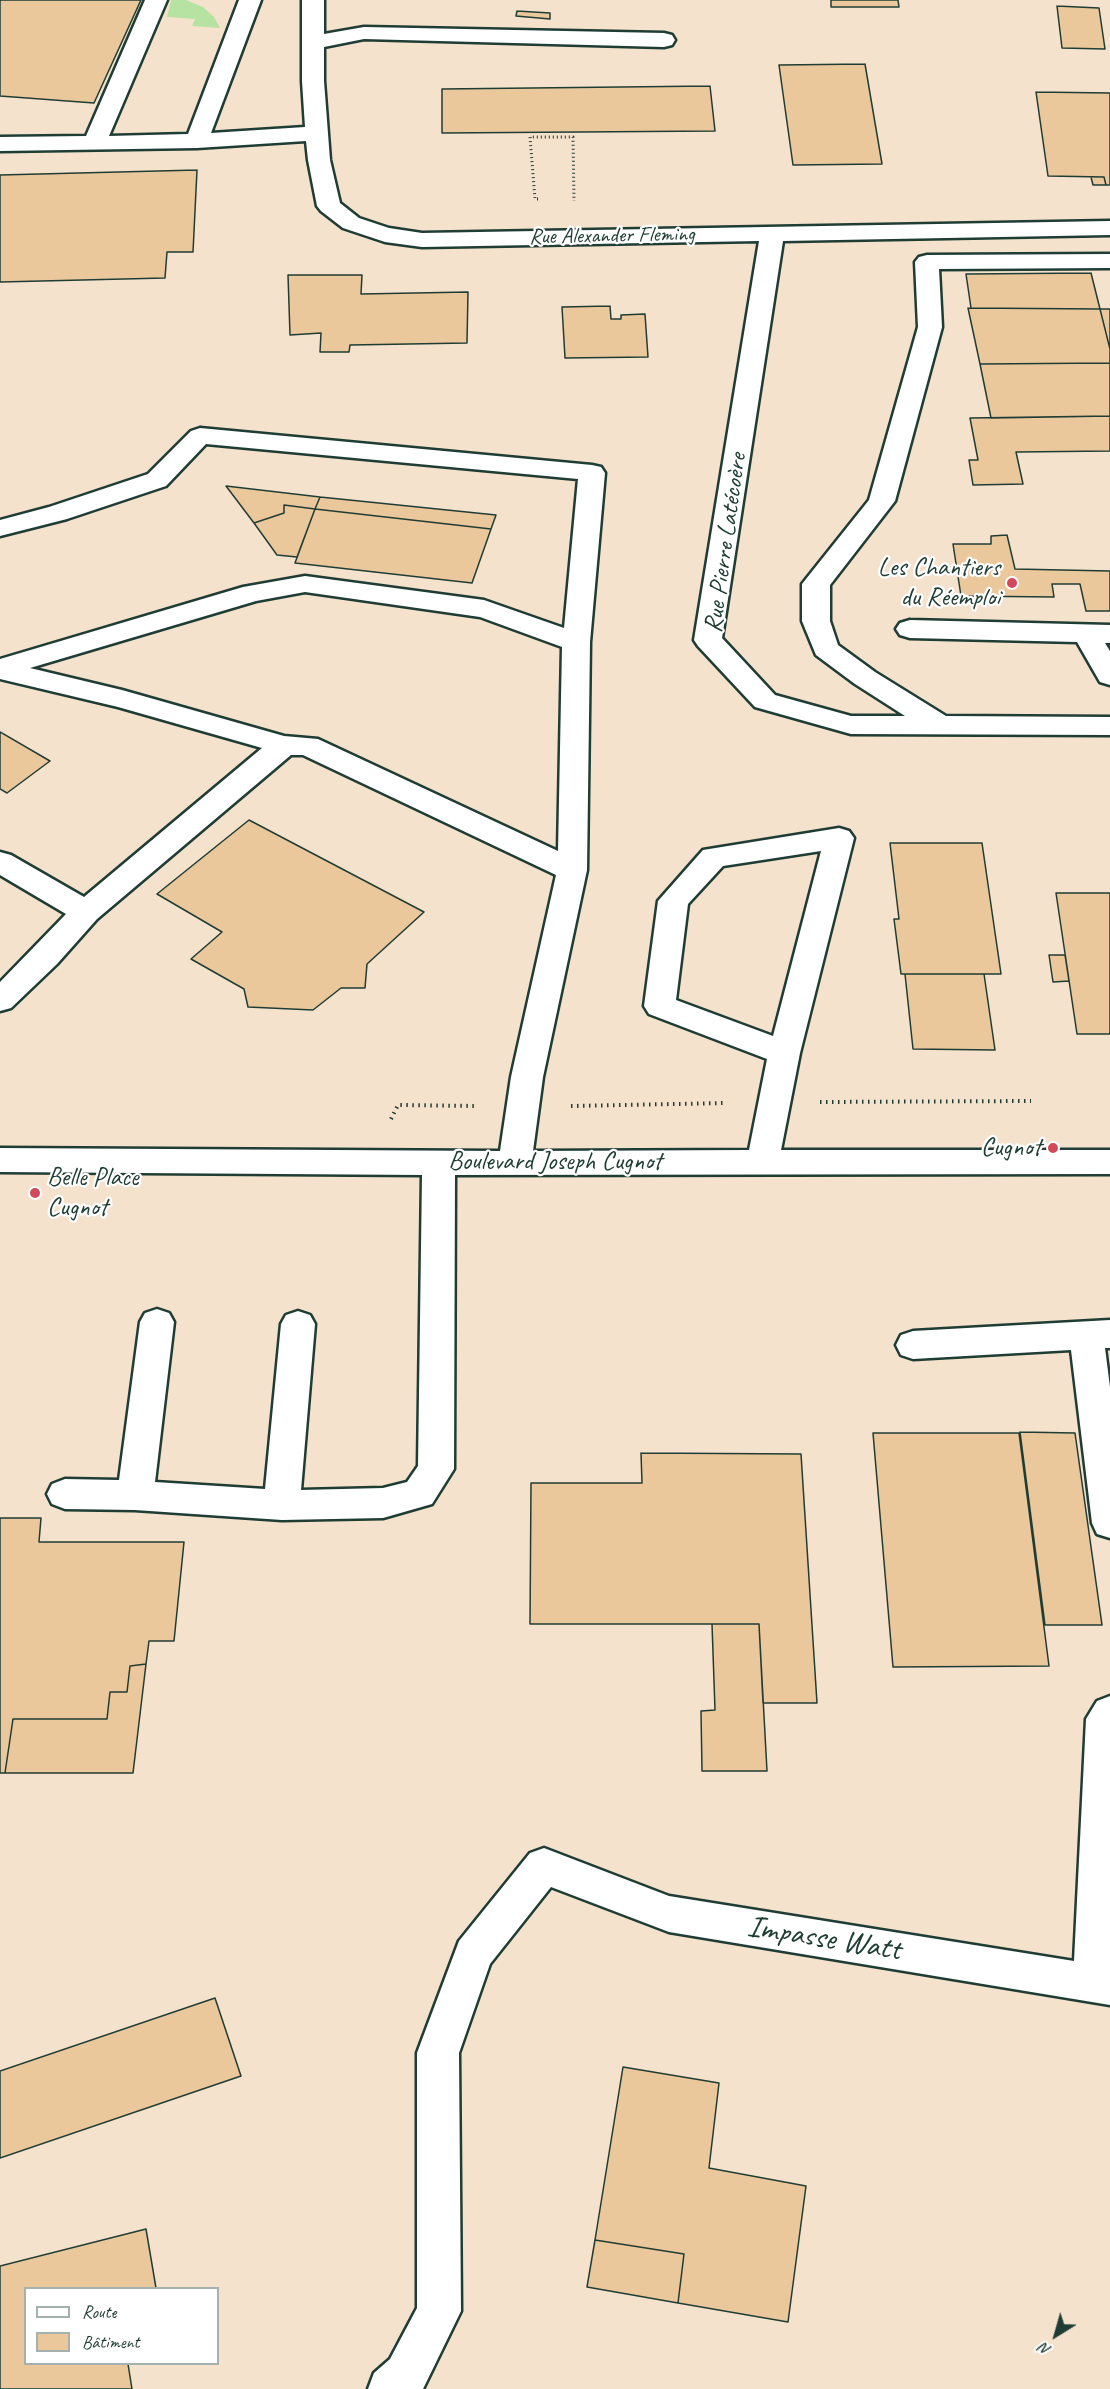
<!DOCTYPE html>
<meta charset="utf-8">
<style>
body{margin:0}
#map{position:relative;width:1110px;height:2389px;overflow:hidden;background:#f9eee1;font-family:Caveat,sans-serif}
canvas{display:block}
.legend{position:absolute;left:24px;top:2287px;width:195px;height:78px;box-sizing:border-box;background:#fff;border:2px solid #a5b1ae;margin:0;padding:8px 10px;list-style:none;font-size:18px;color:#1f3d34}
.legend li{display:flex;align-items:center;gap:12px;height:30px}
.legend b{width:30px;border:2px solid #a5b1ae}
.north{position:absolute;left:1026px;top:2305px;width:60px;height:60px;-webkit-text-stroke:4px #fff;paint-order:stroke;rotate:217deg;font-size:16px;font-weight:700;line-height:24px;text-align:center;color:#1f3d34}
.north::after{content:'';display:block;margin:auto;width:21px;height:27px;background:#1f3d34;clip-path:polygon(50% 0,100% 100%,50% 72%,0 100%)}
</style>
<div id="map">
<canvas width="1110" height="2389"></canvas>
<ul class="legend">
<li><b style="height:8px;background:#fff"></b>Route</li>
<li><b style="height:16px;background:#ebc79c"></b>Bâtiment</li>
</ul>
<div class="north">N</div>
</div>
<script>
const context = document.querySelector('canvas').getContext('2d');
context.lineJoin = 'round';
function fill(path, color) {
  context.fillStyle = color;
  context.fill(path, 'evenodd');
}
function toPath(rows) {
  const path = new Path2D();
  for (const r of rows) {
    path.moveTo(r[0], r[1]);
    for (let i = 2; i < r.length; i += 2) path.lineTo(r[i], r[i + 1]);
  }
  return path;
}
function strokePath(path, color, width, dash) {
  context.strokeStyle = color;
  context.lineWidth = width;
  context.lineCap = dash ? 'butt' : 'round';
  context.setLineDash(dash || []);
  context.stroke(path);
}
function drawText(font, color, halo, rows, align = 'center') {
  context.font = font + ' Caveat,sans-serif';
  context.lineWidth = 4.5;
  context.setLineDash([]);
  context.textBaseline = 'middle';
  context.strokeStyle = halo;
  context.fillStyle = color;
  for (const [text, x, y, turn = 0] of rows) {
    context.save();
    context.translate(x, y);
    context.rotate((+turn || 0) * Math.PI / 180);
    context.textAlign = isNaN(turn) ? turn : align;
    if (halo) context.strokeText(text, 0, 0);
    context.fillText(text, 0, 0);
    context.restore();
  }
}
const built = toPath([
 [0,0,1110,0,1110,2389,0,2389],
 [26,2288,218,2288,218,2364,26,2364]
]);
const green = toPath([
 [171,0,186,0,203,7,214,17,220,28,192,26,195,19,167,17]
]);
const building = toPath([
 [0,0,141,0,94,103,0,96,0,0],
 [831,0,898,0,899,7,831,7,831,0],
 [1057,6,1099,8,1105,49,1062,48,1057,6],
 [517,11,550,13,550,19,516,16,517,11],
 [865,64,882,164,793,165,779,65,865,64],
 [710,86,715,131,442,133,442,89,710,86],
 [1036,92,1110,93,1110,185,1106,185,1104,177,1048,176,1036,92],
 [197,170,193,252,167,252,165,278,0,282,0,175,197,170],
 [1091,177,1104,177,1106,185,1093,185,1091,177],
 [1091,273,1100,309,971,308,966,274,1091,273],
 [288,275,362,275,361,294,468,292,467,343,350,345,349,352,320,352,321,333,290,335,288,275],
 [610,306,611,319,621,319,621,315,645,314,648,357,565,358,562,307,610,306],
 [968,308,1100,309,1110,349,1110,363,980,364,968,308],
 [1100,309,1110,309,1110,349,1100,309],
 [1110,363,1110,416,991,418,980,364,1110,363],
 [1110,416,1110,451,1016,452,1023,484,973,485,969,460,978,460,970,418,1110,416],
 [226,486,320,497,315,509,284,505,284,513,254,523,226,486],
 [320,497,496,515,491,529,315,509,320,497],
 [284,505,315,509,297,557,277,555,254,523,284,513,284,505],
 [315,509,491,529,472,583,295,563,315,509],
 [1007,535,1015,569,1110,571,1110,611,1086,611,1080,584,1052,584,1054,597,961,596,953,544,991,544,991,536,1007,535],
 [0,732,50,761,7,793,0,789,0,732],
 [249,820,424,912,367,964,365,988,341,988,313,1010,248,1007,244,989,191,959,222,932,157,894,249,820],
 [890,843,982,843,1001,974,901,974,894,919,899,919,890,843],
 [1056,893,1110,893,1110,1034,1077,1034,1056,893],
 [1049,955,1065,955,1069,981,1053,982,1049,955],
 [905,974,984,974,995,1050,913,1049,905,974],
 [1020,1432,1075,1433,1102,1625,1045,1625,1020,1432],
 [873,1433,1019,1433,1049,1666,893,1667,873,1433],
 [641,1453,801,1454,817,1703,763,1703,759,1624,530,1624,531,1483,642,1483,641,1453],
 [0,1518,41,1518,39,1542,184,1542,174,1641,149,1641,146,1664,130,1666,127,1692,110,1692,107,1719,13,1719,5,1773,0,1773,0,1518],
 [712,1624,759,1624,767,1771,702,1771,701,1711,715,1710,712,1624],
 [146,1664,133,1773,5,1773,13,1719,107,1719,110,1692,127,1692,130,1666,146,1664],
 [215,1998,241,2076,0,2158,0,2071,215,1998],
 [623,2067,719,2083,709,2168,806,2186,788,2322,678,2303,684,2254,595,2240,623,2067],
 [146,2229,156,2288,26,2288,26,2364,128,2364,132,2389,0,2389,0,2266,146,2229],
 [595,2240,684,2254,678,2303,587,2287,595,2240]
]);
const pathFar1 = toPath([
 [538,199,535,199,530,137,573,137,574,201]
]);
const path = toPath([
 [820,1102,1031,1101],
 [571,1106,726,1103],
 [391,1119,398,1105,477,1106]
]);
const minor = toPath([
 [145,0,167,0,109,136,188,134,239,0,261,0,211,133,305,127,302,81,302,0,324,0,324,34,364,27,664,33,672,35,675,40,672,45,664,47,364,39,324,47,324,81,330,160,340,203,359,218,389,228,422,233,1110,221,1110,235,783,241,722,638,775,695,851,716,905,716,855,684,816,655,802,621,802,584,869,500,918,327,915,262,919,257,927,255,1110,254,1110,268,939,269,942,327,895,501,830,585,830,621,838,645,875,672,946,716,1110,717,1110,735,851,734,755,707,698,646,694,640,759,241,422,247,385,242,343,228,321,211,317,206,308,160,306,141,197,148,0,151,0,137,86,136,145,0],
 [200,428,592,465,601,467,605,473,590,642,587,870,543,1077,533,1151,749,1150,767,1059,649,1014,644,1006,658,901,703,850,839,828,849,831,854,838,800,1053,781,1150,1110,1150,1110,1174,455,1175,454,1469,432,1504,383,1518,282,1520,135,1510,65,1509,52,1504,47,1494,52,1484,65,1479,119,1480,140,1322,145,1313,157,1309,169,1313,174,1322,155,1482,265,1489,281,1324,286,1315,298,1311,310,1315,315,1324,301,1490,383,1488,407,1482,418,1466,422,1175,0,1172,0,1148,500,1151,511,1077,556,875,303,755,291,755,97,919,57,964,11,1008,0,1011,0,982,66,914,0,875,0,852,11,855,84,897,262,748,118,707,0,679,0,659,243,587,305,576,484,600,564,628,578,479,206,444,166,486,67,519,0,536,0,520,49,507,148,474,191,431,200,428],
 [305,592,480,617,562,647,558,851,318,739,284,736,122,690,30,668,256,601,305,592],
 [821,851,773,1036,676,1000,688,904,723,866,821,851],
 [910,620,1110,625,1110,643,1105,643,1110,651,1110,685,1100,682,1077,642,910,638,900,635,896,629,900,623,910,620],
 [1110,1320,1110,1348,1105,1348,1110,1387,1110,1538,1097,1534,1092,1523,1071,1350,913,1359,901,1355,896,1345,901,1335,913,1331,1110,1320],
 [1110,1696,1110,2005,669,1932,551,1887,490,1964,459,2053,461,2311,423,2389,368,2389,374,2373,390,2359,417,2308,417,2053,459,1941,530,1853,544,1848,669,1896,1074,1961,1086,1719,1097,1701,1110,1696]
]);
const markers = [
 [1012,583,6,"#d1495b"],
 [1053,1148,6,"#d1495b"],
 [35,1193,6,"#d1495b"]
];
const farStreetnames = [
 ["Rue Alexander Fleming",612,236,-1]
];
const streetNames = [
 ["Rue Pierre Latécoère",726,543,-82],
 ["Boulevard Joseph Cugnot",555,1162]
];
const poiNames = [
 ["Les Chantiers",1000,568],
 ["du Réemploi",1000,598],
 ["Cugnot",1041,1148],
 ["Belle Place",47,1178,"left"],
 ["Cugnot",47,1208,"left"]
];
const nearStreetnames = [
 ["Impasse Watt",824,1939,9]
];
fill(built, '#f5e2cc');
fill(green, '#b6e3a1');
fill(building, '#ebc79c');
strokePath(building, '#1f3d34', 1.5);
strokePath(minor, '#1f3d34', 5);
strokePath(pathFar1, '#1f3d34', 3, [1, 3]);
strokePath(path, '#1f3d34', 4, [1.5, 4.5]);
fill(minor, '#fff');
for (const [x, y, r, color] of markers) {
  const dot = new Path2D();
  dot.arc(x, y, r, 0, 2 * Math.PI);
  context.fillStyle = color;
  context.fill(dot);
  strokePath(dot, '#fff', 2);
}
drawText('22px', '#1f3d34', '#fff', farStreetnames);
drawText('26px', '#1f3d34', '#fff', streetNames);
drawText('26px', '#1f3d34', '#fff', poiNames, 'right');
drawText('32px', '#1f3d34', '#fff', nearStreetnames);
</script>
